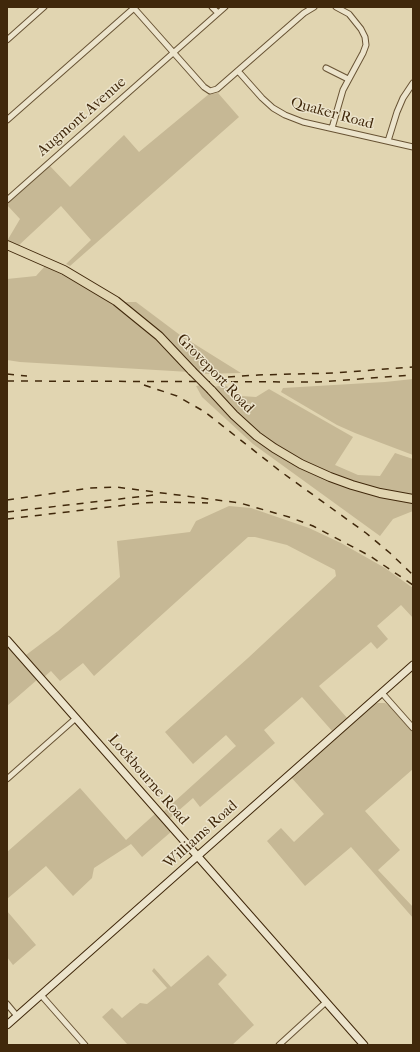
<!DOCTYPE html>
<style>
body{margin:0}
#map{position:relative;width:420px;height:1052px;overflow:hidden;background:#e1d5b1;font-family:"IM FELL French Canon",serif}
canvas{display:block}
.frame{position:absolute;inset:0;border:8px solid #40280b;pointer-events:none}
</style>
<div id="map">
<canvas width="420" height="1052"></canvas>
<div class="frame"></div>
</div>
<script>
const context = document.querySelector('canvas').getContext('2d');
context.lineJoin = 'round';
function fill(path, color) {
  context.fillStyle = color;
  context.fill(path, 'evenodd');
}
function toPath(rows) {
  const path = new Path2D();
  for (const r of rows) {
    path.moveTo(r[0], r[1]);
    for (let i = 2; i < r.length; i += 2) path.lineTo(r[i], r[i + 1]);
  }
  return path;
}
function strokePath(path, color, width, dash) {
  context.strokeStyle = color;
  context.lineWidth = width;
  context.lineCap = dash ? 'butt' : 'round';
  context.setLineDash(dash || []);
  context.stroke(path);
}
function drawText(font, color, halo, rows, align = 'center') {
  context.font = font + ' "IM FELL French Canon",serif';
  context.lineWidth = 3;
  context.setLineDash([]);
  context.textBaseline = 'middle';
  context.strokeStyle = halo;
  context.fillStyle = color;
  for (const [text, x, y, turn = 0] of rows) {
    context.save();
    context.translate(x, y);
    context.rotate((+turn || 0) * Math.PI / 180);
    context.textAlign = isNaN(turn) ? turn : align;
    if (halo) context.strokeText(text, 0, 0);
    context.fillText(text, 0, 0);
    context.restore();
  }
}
const green = toPath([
 [218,93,239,117,70,266,66,264,91,240,61,206,18,246,7,241,20,219,7,205,7,202,49,165,70,187,124,135,139,152,209,94],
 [45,266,84,286,108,301,140,325,190,372,20,362,7,360,7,279,36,276],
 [123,302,136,302,180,335,241,373,201,374,161,334],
 [413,379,413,455,355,433,337,425,281,392,283,388,385,382],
 [201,385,252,437,281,457,303,469,343,485,413,502,413,511,393,519,380,536,253,444,202,397,196,386],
 [225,385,241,396,256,397,269,389,353,437,335,465,358,475,380,476,395,453,413,459,413,495,387,491,350,481,305,461,282,449,258,432,240,416,213,387],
 [229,506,251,508,309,528,341,543,385,568,413,588,413,618,401,605,377,626,388,639,377,649,371,642,319,686,348,719,333,732,302,697,264,730,275,743,200,807,193,798,169,819,163,812,236,746,226,735,193,764,165,732,248,658,336,576,335,570,287,545,255,537,248,537,94,676,83,663,60,681,51,671,44,677,26,655,58,631,120,577,117,541,190,532,196,521],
 [7,643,38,679,7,706],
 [378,703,385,703,389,706,413,733,413,769,365,811,400,850,378,870,413,907,413,918,351,847,305,886,267,841,281,828,294,842,324,814,290,776,374,704],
 [80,788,126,840,156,813,172,831,142,857,131,844,94,868,92,878,73,896,46,866,7,899,7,852],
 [7,911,36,945,13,965,7,957],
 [208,955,227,975,218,984,254,1025,232,1045,128,1045,102,1017,112,1008,122,1018,140,1003,147,1004,167,988,152,971,154,968,171,987]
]);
const street = toPath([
 [133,7,204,87,210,91,217,89,304,13,314,7],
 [212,7,218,13],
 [7,40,44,7],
 [326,68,348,79],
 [238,71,262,98,273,108,285,115,303,122,413,147],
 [7,120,134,8],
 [332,128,343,90,363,53,366,45,365,37,361,29,349,14,336,7],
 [388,141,397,112,403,98,413,83],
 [7,200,225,7],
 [382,693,413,728],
 [7,779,76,718],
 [41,995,85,1045],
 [7,1004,17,1016],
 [279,1045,326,1002]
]);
const secondary = toPath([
 [7,640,364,1045],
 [7,1025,413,665]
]);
const primary = toPath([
 [7,245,64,270,116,301,159,336,192,371],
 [211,390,234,415,257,436,274,448,301,464,330,477,352,485,380,493,413,499]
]);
const rail = toPath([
 [7,374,27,376],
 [228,377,258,375,333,373,413,367],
 [7,381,318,382,413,375],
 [144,385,177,396,205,412,280,471,366,533,390,553,413,575],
 [7,500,91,488,116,487,240,503,289,517,313,526,370,556,413,585],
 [7,512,154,495],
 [7,519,143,503,161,502,208,503]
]);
const primaryBridge = toPath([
 [192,371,211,390]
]);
const streetNames = [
 ["Quaker Road",332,114,15],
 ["Augmont Avenue",82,117,-41],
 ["Groveport Road",215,374,46],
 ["Lockbourne Road",148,780,49],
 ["Williams Road",201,835,-42]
];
fill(green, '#c6b895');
strokePath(street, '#685334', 7);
strokePath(secondary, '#40280b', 9);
strokePath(primary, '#40280b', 10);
strokePath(street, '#ece4cc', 5);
strokePath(secondary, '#ece4cc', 7);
strokePath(primary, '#e1d5b1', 8);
strokePath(rail, '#40280b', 1.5, [7, 7]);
strokePath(primaryBridge, '#40280b', 10, []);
strokePath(primaryBridge, '#e1d5b1', 8);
drawText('15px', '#40280b', '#ece4cc', streetNames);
</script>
